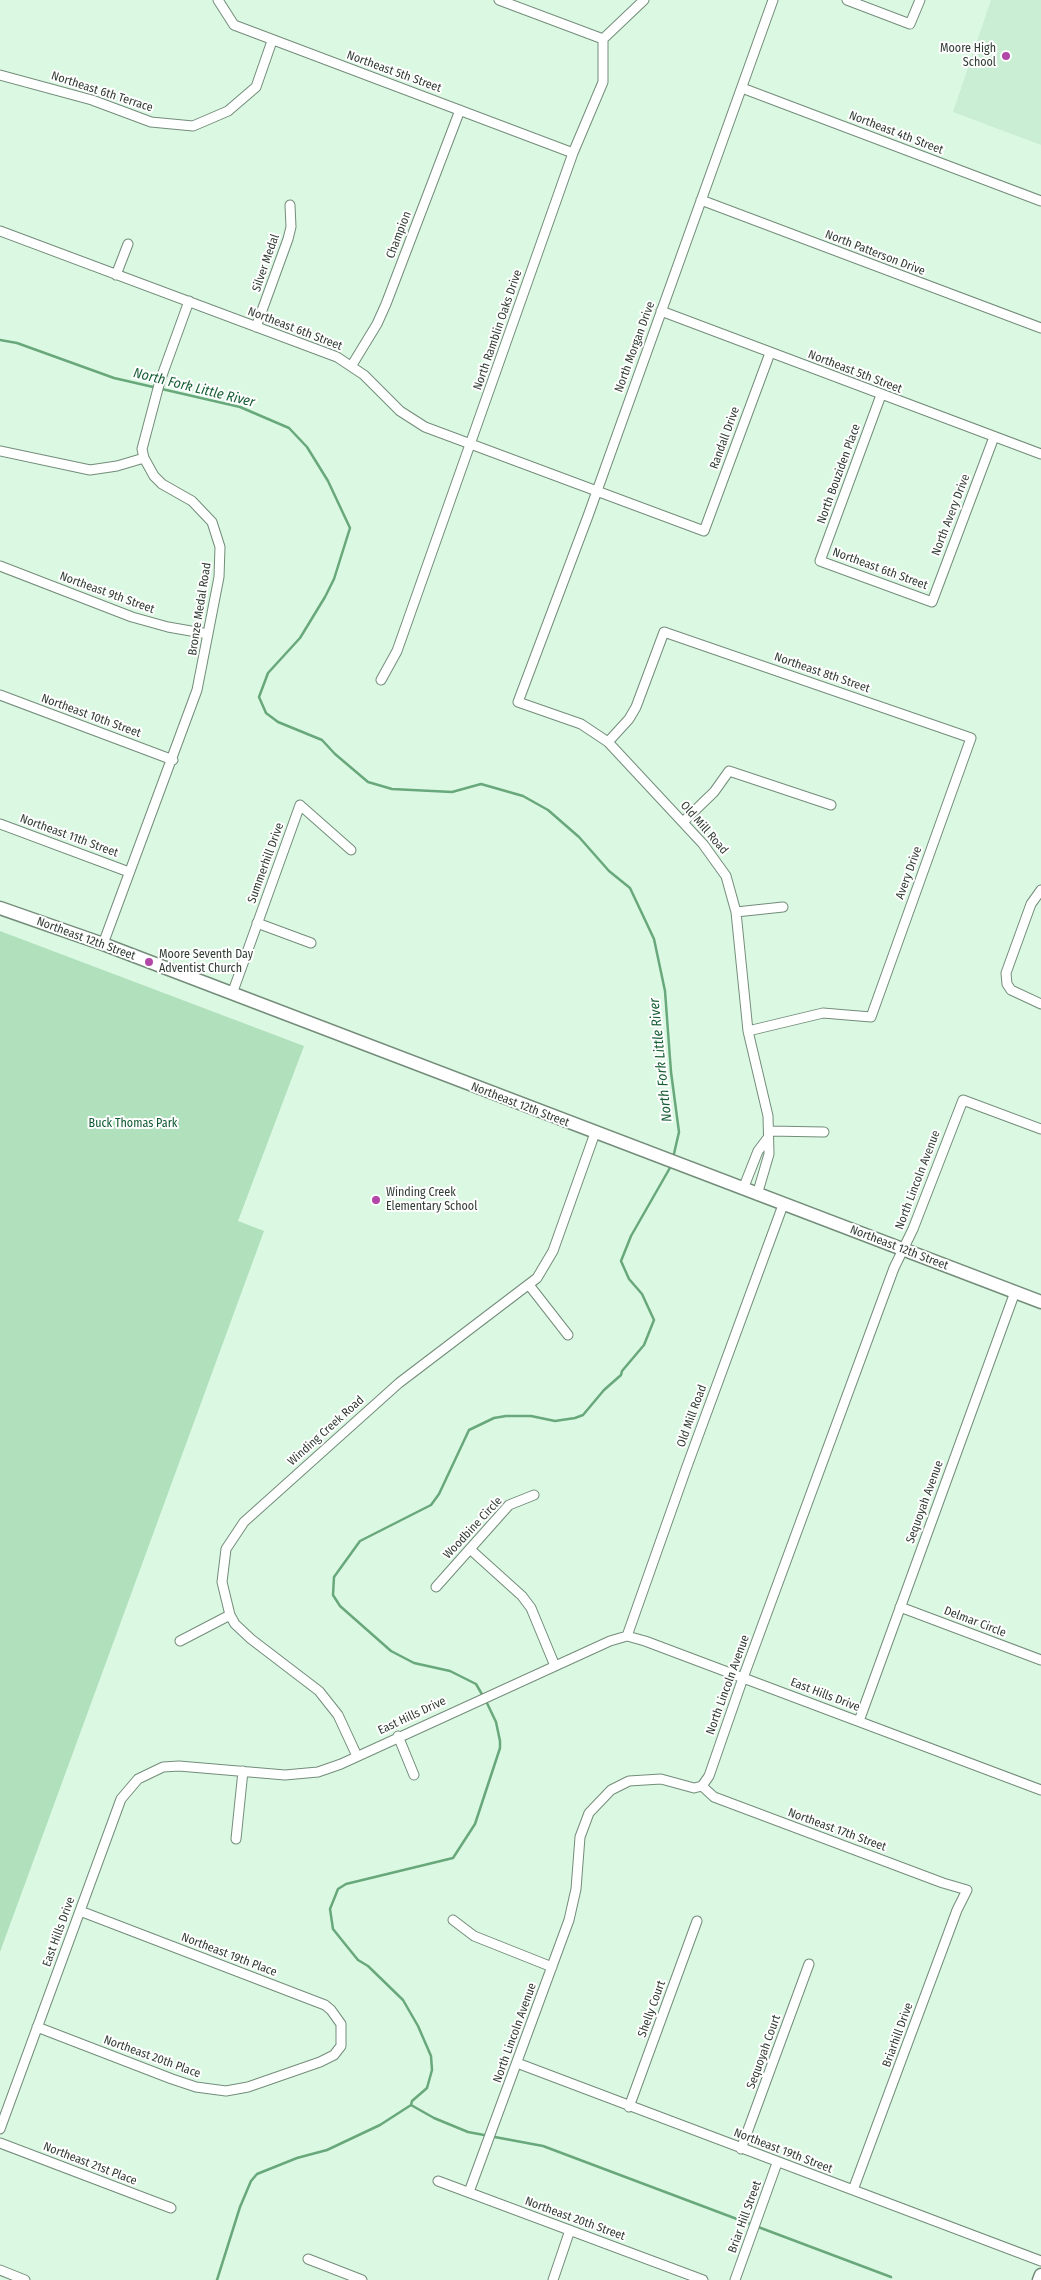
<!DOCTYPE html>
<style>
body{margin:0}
canvas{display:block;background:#dbf8e3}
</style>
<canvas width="1041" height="2280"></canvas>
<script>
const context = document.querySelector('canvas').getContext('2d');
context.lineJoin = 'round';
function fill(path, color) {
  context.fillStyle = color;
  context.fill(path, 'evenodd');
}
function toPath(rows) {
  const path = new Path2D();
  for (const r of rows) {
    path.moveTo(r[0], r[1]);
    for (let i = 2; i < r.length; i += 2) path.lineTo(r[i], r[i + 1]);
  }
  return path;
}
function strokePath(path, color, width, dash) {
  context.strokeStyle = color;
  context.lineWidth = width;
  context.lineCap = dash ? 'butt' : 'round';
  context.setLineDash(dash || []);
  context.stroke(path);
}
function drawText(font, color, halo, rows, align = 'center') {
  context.font = font + ' "Fira Sans Condensed",sans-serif';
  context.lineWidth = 4;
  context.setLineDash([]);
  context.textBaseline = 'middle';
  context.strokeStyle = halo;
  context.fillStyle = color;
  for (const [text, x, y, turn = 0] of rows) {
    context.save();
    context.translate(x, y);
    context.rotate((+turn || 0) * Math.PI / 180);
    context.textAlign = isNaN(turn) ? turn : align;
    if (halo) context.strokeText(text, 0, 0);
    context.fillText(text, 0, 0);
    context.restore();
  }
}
const built = toPath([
 [991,0,1041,0,1041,145,953,112]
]);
const green = toPath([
 [0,931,304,1046,238,1221,264,1231,0,1952]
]);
const stream = toPath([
 [0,340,17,343,114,378,240,407,289,428,307,447,328,481,350,528,334,579,325,597,300,638,268,673,259,697,266,713,278,722,322,740,335,754,368,782,392,789,452,792,481,784,523,796,548,810,579,837,609,871,630,888,654,939,665,991,671,1072,679,1132,673,1158],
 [483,1696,476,1684,450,1671,414,1663,391,1651,340,1606,333,1595,334,1577,360,1541,431,1505,439,1494,469,1430,494,1418,506,1416,531,1416,555,1421,575,1418,583,1415,604,1390,621,1375,622,1371,644,1345,654,1320,642,1294,629,1279,621,1261,631,1236,671,1166],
 [411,2105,434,2118,468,2132,543,2146,891,2277],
 [217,2280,240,2207,251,2181,257,2174,297,2158,327,2150,380,2125,411,2105,412,2101,427,2088,432,2070,431,2056,418,2026,403,2000,368,1966,358,1960,345,1944,333,1929,330,1909,338,1889,346,1884,453,1858,475,1824,500,1748,500,1741,496,1722,486,1701]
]);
const street = toPath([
 [218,0,234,25,573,153],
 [499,0,603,39],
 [847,0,910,24,920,0],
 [0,75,92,100,151,122,193,126,228,111,256,87,272,41],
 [742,88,1041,201],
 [701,200,1041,328],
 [0,231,337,357,364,375,400,411,425,427,704,531,770,353],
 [116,275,128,244],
 [661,311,1041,454],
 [256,327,288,239,291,227,290,205],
 [352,365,377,324,386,304,460,110],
 [881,395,820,561,932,602,994,437],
 [0,451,90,470,117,466,144,458],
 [0,566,132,617,168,627,208,634],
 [381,680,397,651,573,153,603,82,603,39,644,0],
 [0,695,173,760],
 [608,742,629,719,636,707,664,632,971,738,871,1017,823,1013,748,1031],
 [683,822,714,792,729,771,831,805],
 [0,824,129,872],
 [1041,890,1031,904,1006,973,1007,984,1011,990,1041,1004],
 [736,912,783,907],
 [257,923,311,943],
 [103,944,197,690,219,577,220,547,212,522,192,501,162,484,154,476,144,458,142,449,160,381,189,301],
 [232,994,300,805,351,850],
 [769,1131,824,1132],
 [743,1189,758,1151,767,1139],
 [757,1195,769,1154,768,1116,748,1031,736,912,726,876,703,844,608,742,581,724,518,702,588,516,773,0],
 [529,1285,568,1335],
 [471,1550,522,1596,531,1608,555,1666],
 [436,1587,509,1505,534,1495],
 [900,1607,1041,1660],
 [627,1636,686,1469,783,1205],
 [180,1641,230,1615],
 [859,1721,1015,1292],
 [398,1736,414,1775],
 [357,1756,338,1715,319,1691,251,1639,235,1624,230,1615,222,1582,226,1549,244,1522,399,1383,537,1278,553,1251,595,1133],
 [702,1786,714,1797,943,1883,967,1890,957,1910,853,2190],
 [236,1839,243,1771],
 [453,1920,474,1936,552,1967],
 [37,2027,172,2079,196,2087,226,2091,248,2087,320,2062,334,2055,341,2046,341,2024,331,2010,325,2005,80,1911],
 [517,2063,1041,2261],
 [629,2107,697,1921],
 [0,2129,121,1799,138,1779,163,1767,179,1766,285,1775,318,1772,341,1764,610,1641,627,1636,645,1641,1041,1790],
 [0,2143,171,2208],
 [741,2149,809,1964],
 [438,2181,703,2280],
 [469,2192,569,1920,576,1889,580,1837,589,1813,611,1790,629,1781,661,1779,694,1788,702,1786,709,1776,743,1678,894,1268,913,1229,963,1100,1041,1129],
 [308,2259,362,2280],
 [0,2270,25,2280],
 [553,2280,570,2230],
 [735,2280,777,2163]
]);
const secondary = toPath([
 [0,908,103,944,1041,1302],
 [1039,2280,1041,2275]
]);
const markers = [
 [1006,56,5,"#b247a7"],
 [149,962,5,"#b247a7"],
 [376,1200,5,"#b247a7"]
];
const poiNames = [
 ["Moore High",996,49,"right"],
 ["School",996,63,"right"],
 ["Moore Seventh Day",159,955],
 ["Adventist Church",159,969],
 ["Winding Creek",386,1193],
 ["Elementary School",386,1207]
];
const streetNames = [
 ["Northeast 5th Street",394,72,20],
 ["Northeast 6th Terrace",102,92,18],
 ["Northeast 4th Street",896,133,21],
 ["Champion",399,235,-69],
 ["North Patterson Drive",875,253,21],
 ["Silver Medal",266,263,-71],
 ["Northeast 6th Street",295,329,21],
 ["North Ramblin Oaks Drive",498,330,-71],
 ["North Morgan Drive",635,347,-70],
 ["Northeast 5th Street",855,372,21],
 ["Randall Drive",725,438,-70],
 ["North Bouziden Place",839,474,-70],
 ["North Avery Drive",951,515,-69],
 ["Northeast 6th Street",880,569,20],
 ["Northeast 9th Street",107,593,20],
 ["Bronze Medal Road",200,609,-81],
 ["Northeast 8th Street",822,673,19],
 ["Northeast 10th Street",91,716,20],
 ["Old Mill Road",704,828,49],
 ["Northeast 11th Street",69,836,20],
 ["Summerhill Drive",266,863,-70],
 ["Avery Drive",909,873,-70],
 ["Northeast 12th Street",86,939,20],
 ["Northeast 12th Street",520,1105,21],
 ["North Lincoln Avenue",918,1180,-69],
 ["Northeast 12th Street",899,1248,21],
 ["Old Mill Road",692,1416,-70],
 ["Winding Creek Road",326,1431,-42],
 ["Sequoyah Avenue",925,1502,-70],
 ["Woodbine Circle",473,1528,-47],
 ["Delmar Circle",975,1622,21],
 ["North Lincoln Avenue",728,1685,-70],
 ["East Hills Drive",825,1695,21],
 ["East Hills Drive",412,1716,-25],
 ["Northeast 17th Street",837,1830,20],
 ["East Hills Drive",59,1932,-70],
 ["Northeast 19th Place",229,1955,21],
 ["Shelly Court",652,2009,-70],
 ["North Lincoln Avenue",515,2033,-70],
 ["Briarhill Drive",898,2035,-70],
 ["Sequoyah Court",764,2052,-70],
 ["Northeast 20th Place",152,2057,20],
 ["Northeast 19th Street",783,2151,21],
 ["Northeast 21st Place",90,2164,21],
 ["Briar Hill Street",745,2217,-70],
 ["Northeast 20th Street",575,2219,20]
];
const parkNames = [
 ["Buck Thomas Park",133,1124]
];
const waterNames = [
 ["North Fork Little River",194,388,14],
 ["North Fork Little River",661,1060,-96]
];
fill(built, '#caeed3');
fill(green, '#b1e0bd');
strokePath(stream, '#68a87b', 2.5);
strokePath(street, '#738d7a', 11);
strokePath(secondary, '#738d7a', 15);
strokePath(street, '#fff', 9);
strokePath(secondary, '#fff', 12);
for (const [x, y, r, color] of markers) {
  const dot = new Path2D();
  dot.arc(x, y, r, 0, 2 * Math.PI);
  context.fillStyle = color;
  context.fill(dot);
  strokePath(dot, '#fff', 2);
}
drawText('12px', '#323d35', '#fff', poiNames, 'left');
drawText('12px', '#323d35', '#fff', streetNames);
drawText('12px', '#0d592f', '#fff', parkNames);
drawText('italic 14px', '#175f35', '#fff', waterNames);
</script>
